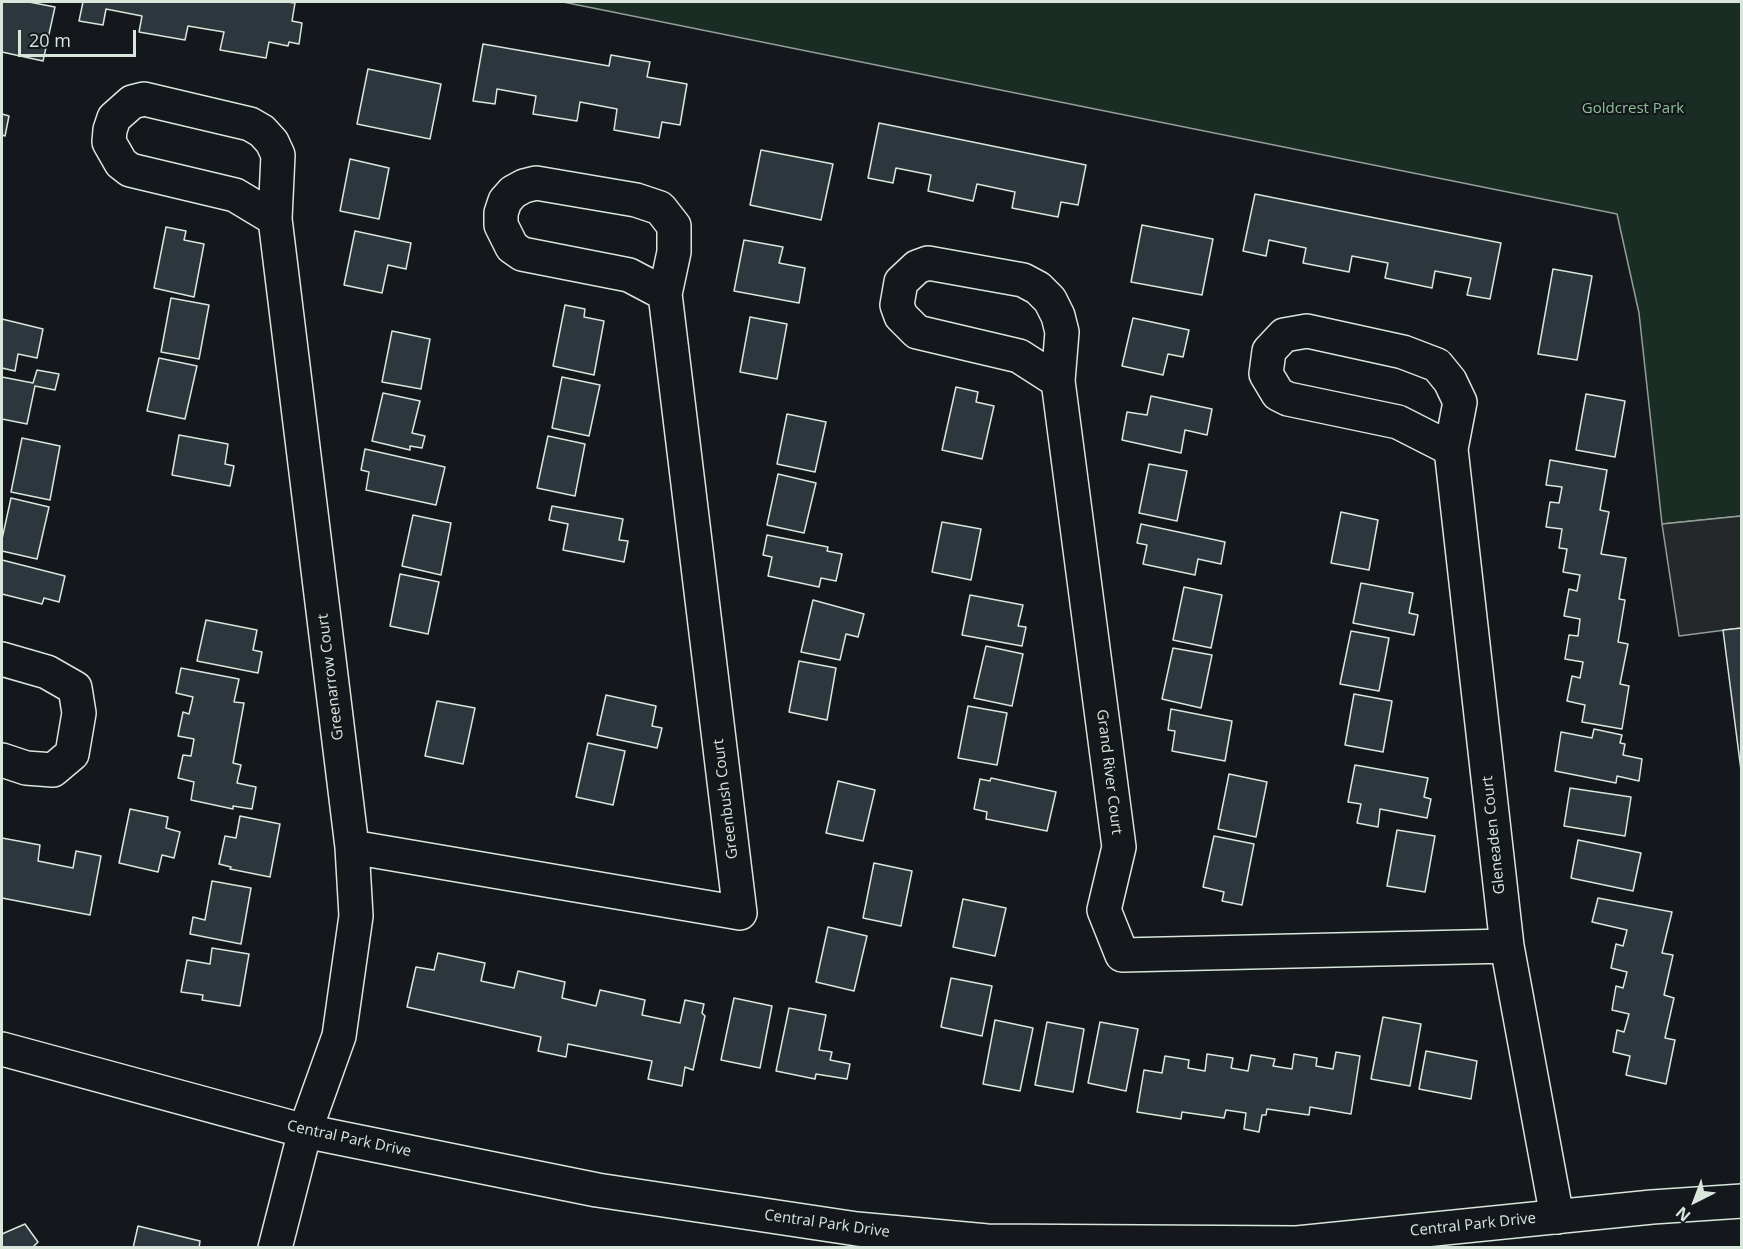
<!DOCTYPE html>
<style>
body{margin:0}
#map{position:relative;width:1743px;height:1249px;overflow:hidden;background:#14181c;font-family:"Open Sans",sans-serif}
canvas{display:block}
.frame{position:absolute;inset:0;border:3px solid #d8e6dc;pointer-events:none}
.north{position:absolute;left:1665px;top:1171px;width:60px;height:60px;-webkit-text-stroke:4px #14181c;paint-order:stroke;rotate:222deg;font-size:16px;font-weight:700;line-height:24px;text-align:center;color:#d8e6dc}
.north::after{content:'';display:block;margin:auto;width:21px;height:27px;background:#d8e6dc;clip-path:polygon(50% 0,100% 100%,50% 72%,0 100%)}
.scale{position:absolute;left:18px;top:30px;width:118px;height:27px;box-sizing:border-box;border:3px solid #d8e6dc;border-top:0;padding-left:8px;font-size:18px;line-height:21px;white-space:nowrap;color:#d8e6dc;-webkit-text-stroke:4px #14181c;paint-order:stroke}
</style>
<div id="map">
<canvas width="1743" height="1249"></canvas>
<div class="frame"></div>
<div class="north">N</div>
<div class="scale">20 m</div>
</div>
<script>
const context = document.querySelector('canvas').getContext('2d');
context.lineJoin = 'round';
function fill(path, color) {
  context.fillStyle = color;
  context.fill(path, 'evenodd');
}
function toPath(rows) {
  const path = new Path2D();
  for (const r of rows) {
    path.moveTo(r[0], r[1]);
    for (let i = 2; i < r.length; i += 2) path.lineTo(r[i], r[i + 1]);
  }
  return path;
}
function strokePath(path, color, width, dash) {
  context.strokeStyle = color;
  context.lineWidth = width;
  context.lineCap = dash ? 'butt' : 'round';
  context.setLineDash(dash || []);
  context.stroke(path);
}
function drawText(font, color, halo, rows, align = 'center') {
  context.font = font + ' "Open Sans",sans-serif';
  context.lineWidth = 4.5;
  context.setLineDash([]);
  context.textBaseline = 'middle';
  context.strokeStyle = halo;
  context.fillStyle = color;
  for (const [text, x, y, turn = 0] of rows) {
    context.save();
    context.translate(x, y);
    context.rotate((+turn || 0) * Math.PI / 180);
    context.textAlign = isNaN(turn) ? turn : align;
    if (halo) context.strokeText(text, 0, 0);
    context.fillText(text, 0, 0);
    context.restore();
  }
}
const green = toPath([
 [563,2,1741,2,1741,516,1662,524,1639,313,1617,214,563,2]
]);
const parking = toPath([
 [1741,516,1741,628,1679,636,1662,524,1741,516]
]);
const building = toPath([
 [2,2,29,2,55,7,43,61,2,52,2,2],
 [83,2,287,2,295,3,292,21,302,23,299,44,289,42,288,46,269,42,266,58,220,50,224,32,188,26,185,40,139,32,142,16,106,9,103,25,79,21,83,2],
 [483,44,609,66,611,55,650,62,647,77,687,84,680,125,662,122,659,138,614,130,617,109,580,102,577,121,533,114,536,96,497,89,495,104,473,101,483,44],
 [368,69,441,84,430,139,357,124,368,69],
 [2,114,9,116,5,136,2,135,2,114],
 [879,123,1086,165,1078,205,1061,202,1058,217,1012,208,1015,192,977,184,973,201,928,191,931,175,896,168,893,183,868,178,879,123],
 [761,150,833,164,821,220,750,205,761,150],
 [350,159,389,168,379,219,340,211,350,159],
 [1255,194,1501,243,1490,299,1467,295,1471,278,1435,271,1432,288,1385,278,1388,263,1352,256,1349,272,1303,263,1306,248,1269,240,1266,256,1243,251,1255,194],
 [1142,225,1213,239,1202,295,1131,282,1142,225],
 [166,227,186,231,184,240,204,244,194,297,154,288,166,227],
 [355,231,411,243,406,269,388,265,382,293,344,285,355,231],
 [744,240,783,247,779,263,805,268,799,303,734,291,744,240],
 [1553,269,1592,276,1577,360,1538,354,1553,269],
 [171,298,209,305,199,359,161,352,171,298],
 [565,305,585,309,584,317,604,321,594,375,553,366,565,305],
 [750,317,787,324,777,379,740,372,750,317],
 [1133,318,1189,330,1183,357,1168,354,1163,375,1122,366,1133,318],
 [2,319,43,329,37,358,18,354,15,371,2,368,2,319],
 [392,331,430,339,421,389,382,382,392,331],
 [159,358,197,366,185,419,147,411,159,358],
 [37,370,59,374,55,390,35,386,27,424,2,419,2,377,33,383,37,370],
 [562,377,600,385,589,436,552,428,562,377],
 [956,387,978,392,976,402,994,406,982,459,942,450,956,387],
 [383,393,420,401,412,433,425,436,422,448,410,446,410,450,372,441,383,393],
 [1586,394,1625,401,1615,457,1576,450,1586,394],
 [1151,396,1212,409,1207,435,1185,430,1181,453,1122,440,1127,412,1147,415,1151,396],
 [787,414,826,422,815,472,777,464,787,414],
 [179,435,228,444,225,464,234,466,230,486,172,475,179,435],
 [548,436,585,444,575,496,537,488,548,436],
 [22,438,60,446,50,500,11,492,22,438],
 [365,449,445,467,436,505,366,490,369,472,361,470,365,449],
 [1550,460,1607,470,1600,510,1609,512,1601,554,1626,558,1619,599,1625,600,1618,642,1628,644,1620,684,1629,686,1622,729,1582,722,1585,705,1567,701,1572,676,1580,678,1583,662,1565,659,1569,635,1578,636,1580,619,1564,616,1569,589,1577,591,1580,575,1563,572,1567,549,1559,548,1562,529,1546,527,1550,502,1559,503,1562,487,1546,485,1550,460],
 [1149,464,1187,471,1177,521,1139,513,1149,464],
 [778,474,816,483,804,533,767,525,778,474],
 [11,498,49,507,37,559,2,551,2,539,11,498],
 [552,506,623,519,619,540,628,541,624,562,563,550,568,524,549,520,552,506],
 [1341,512,1378,520,1369,570,1331,563,1341,512],
 [413,515,451,523,441,575,402,566,413,515],
 [942,522,981,529,971,580,932,572,942,522],
 [1141,524,1225,542,1221,564,1198,559,1195,575,1143,564,1147,545,1137,543,1141,524],
 [767,535,828,547,827,551,842,554,836,581,821,578,819,587,768,576,772,557,763,555,767,535],
 [2,560,65,576,59,602,44,598,42,604,2,594,2,560],
 [400,574,439,582,428,634,390,626,400,574],
 [1361,583,1413,593,1409,613,1418,615,1414,635,1353,623,1361,583],
 [1184,587,1222,595,1211,648,1173,640,1184,587],
 [970,595,1023,605,1018,626,1026,627,1022,646,962,635,970,595],
 [813,600,864,614,858,637,846,634,840,660,801,652,813,600],
 [206,620,257,630,253,650,262,652,258,673,197,661,206,620],
 [1742,628,1742,778,1723,630,1742,628],
 [1351,631,1389,638,1379,691,1340,684,1351,631],
 [986,646,1023,654,1012,706,974,698,986,646],
 [1173,648,1212,655,1201,708,1162,699,1173,648],
 [799,661,836,668,827,720,789,712,799,661],
 [181,668,239,679,234,702,244,703,233,763,241,765,237,783,256,787,252,809,233,806,233,809,191,800,194,782,178,778,183,755,191,756,194,739,178,736,183,712,189,714,193,697,176,693,181,668],
 [1354,694,1392,701,1383,752,1345,745,1354,694],
 [606,695,656,706,652,726,662,728,657,748,597,735,606,695],
 [437,701,475,708,463,764,425,756,437,701],
 [968,706,1007,713,997,765,958,758,968,706],
 [1171,709,1232,721,1225,761,1172,751,1175,731,1168,730,1171,709],
 [1594,729,1622,735,1620,743,1625,744,1623,755,1642,759,1639,781,1617,776,1616,783,1555,771,1561,732,1592,738,1594,729],
 [588,743,625,751,613,805,576,797,588,743],
 [1355,765,1428,778,1424,797,1431,799,1427,818,1380,809,1378,827,1357,823,1361,804,1348,802,1355,765],
 [1229,774,1267,782,1256,837,1218,829,1229,774],
 [991,778,1056,792,1047,831,986,819,987,812,974,809,980,779,990,781,991,778],
 [838,781,875,790,863,841,826,833,838,781],
 [1570,788,1631,797,1625,836,1564,826,1570,788],
 [130,809,168,817,166,828,180,832,174,858,162,855,158,872,119,863,130,809],
 [240,816,280,824,270,877,230,869,231,867,219,864,225,836,236,838,240,816],
 [1397,830,1435,836,1425,892,1387,886,1397,830],
 [1214,836,1254,844,1242,905,1222,901,1224,892,1203,887,1214,836],
 [2,838,40,845,38,861,73,868,76,851,101,856,90,915,2,898,2,838],
 [1578,840,1641,853,1633,891,1571,878,1578,840],
 [874,863,912,871,901,926,863,918,874,863],
 [212,881,251,888,241,944,190,934,193,917,205,920,212,881],
 [1598,898,1672,912,1662,953,1673,955,1664,995,1674,998,1665,1038,1675,1040,1666,1084,1626,1075,1630,1056,1613,1052,1617,1030,1624,1032,1629,1014,1612,1010,1616,986,1623,988,1627,972,1611,968,1616,944,1623,946,1627,930,1592,922,1598,898],
 [963,899,1006,908,995,956,953,947,963,899],
 [828,927,867,936,854,991,816,982,828,927],
 [212,948,249,954,240,1006,202,1000,203,995,181,992,187,960,210,964,212,948],
 [438,953,485,963,481,981,514,988,518,971,565,982,562,998,596,1006,600,990,645,1000,642,1015,680,1023,685,1000,704,1004,702,1013,705,1016,693,1070,685,1067,682,1086,648,1079,652,1061,568,1044,566,1057,538,1051,541,1037,407,1007,416,967,434,970,438,953],
 [951,978,992,986,982,1036,941,1027,951,978],
 [734,998,772,1006,760,1068,721,1060,734,998],
 [789,1008,826,1015,819,1050,832,1052,830,1060,850,1064,847,1079,816,1074,815,1079,776,1071,789,1008],
 [1383,1017,1421,1024,1410,1086,1371,1079,1383,1017],
 [995,1020,1033,1028,1020,1091,983,1084,995,1020],
 [1047,1022,1084,1029,1073,1092,1035,1085,1047,1022],
 [1100,1022,1138,1029,1126,1091,1088,1083,1100,1022],
 [1426,1051,1477,1061,1471,1099,1419,1089,1426,1051],
 [1336,1052,1360,1056,1351,1114,1310,1107,1309,1115,1267,1109,1266,1115,1262,1115,1259,1132,1244,1129,1246,1113,1226,1110,1224,1118,1182,1112,1181,1119,1137,1112,1144,1070,1162,1073,1165,1056,1189,1060,1188,1068,1205,1071,1207,1054,1233,1058,1231,1068,1248,1071,1251,1055,1275,1059,1273,1066,1292,1069,1294,1054,1317,1058,1316,1066,1333,1069,1336,1052],
 [25,1224,38,1242,32,1248,2,1248,2,1234,25,1224],
 [138,1226,200,1241,199,1248,133,1248,138,1226]
]);
const minor = toPath([
 [1058,381,1019,356,917,332,901,316,897,305,901,282,917,267,928,263,1023,280,1038,288,1050,300,1058,316,1062,332,1058,381,1119,847,1104,910,1122,955,1507,946],
 [1451,449,1398,422,1288,399,1278,394,1266,374,1269,351,1284,335,1307,331,1403,352,1437,365,1450,381,1460,402,1451,449,1507,946,1557,1217],
 [2,659,47,672,75,688,79,713,72,754,53,770,26,768,2,760],
 [352,847,740,913,665,294,674,252,674,226,660,208,636,200,536,183,524,186,513,192,505,201,501,213,501,225,512,247,522,254,629,275,665,294],
 [275,1248,305,1131,339,1036,356,916,352,847,275,219,278,155,272,142,262,131,250,124,144,99,132,102,114,118,110,130,109,142,121,163,130,170,235,195,275,219]
]);
const tertiary = toPath([
 [2,1049,305,1131,597,1190,857,1229,987,1241,1297,1243,1652,1207,1742,1201]
]);
const parkNames = [
 ["Goldcrest Park",1633,109]
];
const streetNames = [
 ["Greenarrow Court",331,677,-97],
 ["Grand River Court",1109,772,83],
 ["Greenbush Court",726,799,-97],
 ["Gleneaden Court",1494,835,-96],
 ["Central Park Drive",349,1139,12],
 ["Central Park Drive",827,1224,8],
 ["Central Park Drive",1473,1225,-6]
];
fill(green, '#1a2d24');
strokePath(green, '#939e99', 1.5);
fill(parking, '#24282b');
strokePath(parking, '#939e99', 1.5);
fill(building, '#2c363c');
strokePath(building, '#d8e6dc', 1.5);
strokePath(minor, '#d8e6dc', 36);
strokePath(tertiary, '#d8e6dc', 36);
strokePath(minor, '#14181c', 33);
strokePath(tertiary, '#14181c', 33);
drawText('15px', '#8ac095', '#14181c', parkNames);
drawText('15px', '#d8e6dc', '#14181c', streetNames);
</script>
